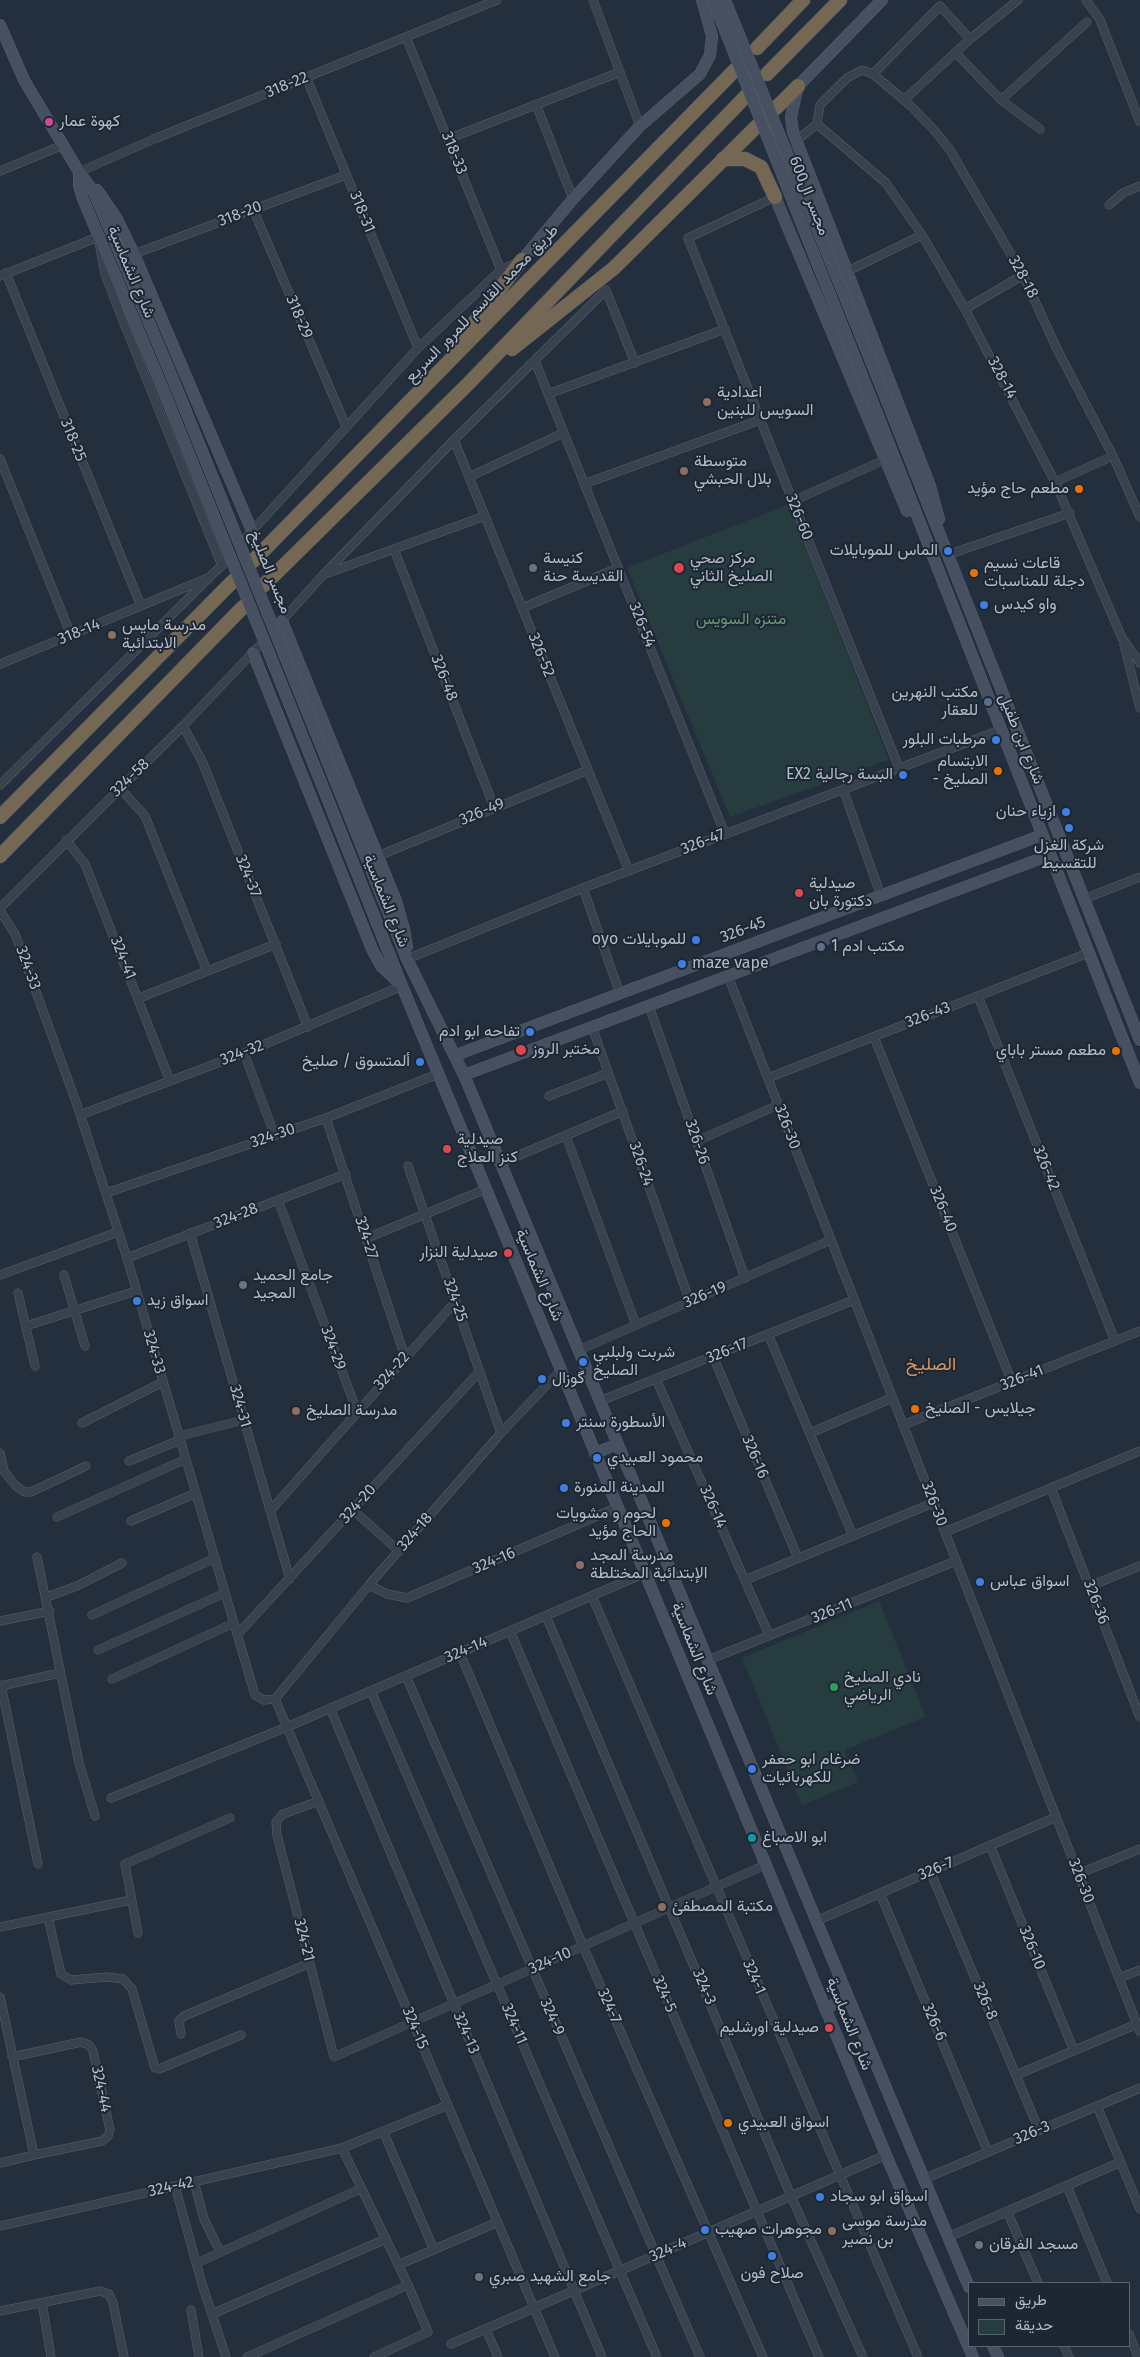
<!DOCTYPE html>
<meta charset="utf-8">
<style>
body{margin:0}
#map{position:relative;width:1140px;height:2357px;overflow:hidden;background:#242f3e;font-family:"Fira Sans",Vazirmatn,sans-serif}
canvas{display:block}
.legend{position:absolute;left:968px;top:2282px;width:162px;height:65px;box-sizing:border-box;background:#1d2633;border:1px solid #59626f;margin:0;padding:6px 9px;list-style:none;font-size:15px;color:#b4bcc9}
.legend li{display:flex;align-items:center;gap:10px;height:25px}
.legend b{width:25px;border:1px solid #59626f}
</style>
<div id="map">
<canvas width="1140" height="2357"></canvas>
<ul class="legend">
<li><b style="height:6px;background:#465061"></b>طريق</li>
<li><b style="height:14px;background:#263c3f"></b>حديقة</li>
</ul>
</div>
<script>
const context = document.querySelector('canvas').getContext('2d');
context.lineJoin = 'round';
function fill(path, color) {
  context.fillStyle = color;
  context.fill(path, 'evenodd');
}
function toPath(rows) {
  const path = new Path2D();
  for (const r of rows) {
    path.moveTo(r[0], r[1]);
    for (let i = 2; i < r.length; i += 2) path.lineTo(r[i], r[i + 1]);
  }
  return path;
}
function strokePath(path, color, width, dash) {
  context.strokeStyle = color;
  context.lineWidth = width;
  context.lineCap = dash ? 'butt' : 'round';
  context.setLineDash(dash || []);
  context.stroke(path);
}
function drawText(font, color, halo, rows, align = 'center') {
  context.font = font + ' "Fira Sans",Vazirmatn,sans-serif';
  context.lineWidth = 4;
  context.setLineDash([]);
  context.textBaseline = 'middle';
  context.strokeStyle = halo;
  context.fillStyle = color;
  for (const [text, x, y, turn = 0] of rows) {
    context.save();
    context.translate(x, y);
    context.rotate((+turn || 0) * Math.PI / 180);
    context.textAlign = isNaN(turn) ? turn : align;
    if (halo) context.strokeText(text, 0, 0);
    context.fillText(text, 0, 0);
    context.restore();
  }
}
const green = toPath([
 [789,504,889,760,730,817,627,568],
 [879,1601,926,1717,845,1750,858,1782,802,1805,742,1658]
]);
const street = toPath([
 [593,0,640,126],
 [1086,0,1100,20,1140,122],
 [406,37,501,270],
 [955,52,1001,100,1087,22],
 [873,74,940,6,970,39],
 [306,77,418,348],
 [904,100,970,39,1018,0],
 [1001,100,1040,129],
 [536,104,573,199],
 [817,124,886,183,922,235,965,309,1055,482,1122,638,1140,663],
 [448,139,620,72],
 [796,141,817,124,820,105,847,78,862,70,873,74,910,105,934,130,950,150,1023,275,1057,349,1113,456,1140,517],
 [0,171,63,145],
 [79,172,154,139,497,0],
 [775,197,688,238,899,768],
 [1109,205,1123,193,1140,186],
 [253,209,346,426],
 [134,254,346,175],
 [848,271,922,235],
 [6,273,141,606],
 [0,276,98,237,105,274,121,316,222,566],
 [965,309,1023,275],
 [535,361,725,834],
 [548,394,725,329],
 [454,440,629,871],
 [0,459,71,635],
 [469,477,563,433],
 [1055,482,1113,456],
 [584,484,760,420],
 [793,501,884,460],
 [244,540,418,348,501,270,518,262],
 [394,549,494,807],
 [947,555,1070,513],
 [325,574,485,516],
 [522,608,618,568],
 [279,624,323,575,454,440,606,290,635,363],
 [1124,645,1140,708],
 [0,664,208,578],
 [183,726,202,761,308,1027],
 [0,785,225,562],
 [120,788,145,816,207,971],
 [843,789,881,896],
 [66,840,85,864,170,1081],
 [378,856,588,770],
 [583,888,620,994],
 [1084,899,1140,877],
 [0,908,183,726,259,646],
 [0,911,15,934,76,1102,127,1258,255,1695,264,1700,275,1699],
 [407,959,583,888,1000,730],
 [728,976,1140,2032],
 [978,996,1115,1341],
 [139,998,276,944],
 [649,1006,745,1278],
 [592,1027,690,1302],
 [874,1037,1012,1382],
 [244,1053,275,1136],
 [768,1078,1088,953],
 [549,1096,608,1073],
 [80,1115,244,1053,402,986],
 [326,1118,405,1357],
 [566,1136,636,1325],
 [697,1141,778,1105],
 [501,1163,623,1111],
 [408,1166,501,1433],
 [106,1193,326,1118,438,1074],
 [278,1200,357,1411],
 [190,1233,290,1579],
 [367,1238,486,1189],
 [127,1258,346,1174],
 [0,1275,118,1232],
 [64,1275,85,1346],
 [18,1293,35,1366],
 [26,1326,136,1291],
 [768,1334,853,1536],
 [579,1350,831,1240],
 [713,1356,798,1558],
 [656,1379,769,1635],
 [600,1401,854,1300],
 [82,1423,163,1382],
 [903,1425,1140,1331],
 [810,1433,892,1398],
 [179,1436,244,1420],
 [0,1453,4,1471,16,1486,25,1492,31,1492,86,1466],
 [129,1461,180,1440],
 [1051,1488,1140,1717],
 [353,1510,399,1551],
 [270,1511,456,1301],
 [57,1517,186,1459],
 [131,1521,196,1493],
 [945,1532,1140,1451],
 [37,1557,79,1763,95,1816],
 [745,1580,933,1503],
 [369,1585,387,1594,407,1598,618,1507],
 [1090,1586,1140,1566],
 [592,1596,918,2357],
 [47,1597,77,1586,122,1563],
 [92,1615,215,1558],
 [546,1616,791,2196,863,2357],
 [0,1621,50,1611],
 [510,1631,819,2357],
 [237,1635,479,1372],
 [98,1650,225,1593],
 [460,1653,583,1946,763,2357],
 [708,1660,956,1561],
 [406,1676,700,2357],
 [112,1679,234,1623],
 [1,1685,38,1864],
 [0,1686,60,1673],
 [371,1691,657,2357],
 [275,1699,555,2357],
 [275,1699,369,1585,501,1433,561,1370],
 [330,1708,602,2357],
 [111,1798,287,1727,645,1573],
 [319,1801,283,1814,276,1822,277,1835,334,2057,765,1865],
 [990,1845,1074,2051],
 [930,1871,1039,2130],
 [1078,1874,1140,1849],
 [880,1893,988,2152],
 [48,1917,61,1974,71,1980,107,1977,123,1979,132,1989,155,2068,159,2069,241,2035],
 [816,1921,1056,1817],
 [0,1927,131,1900],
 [138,1933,125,1864,230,1818],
 [1119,1978,1140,1970],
 [0,1997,34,2155,0,2163],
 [181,2034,179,2021,184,2016,310,1963],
 [12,2057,81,2042,89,2045,93,2051,110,2130,108,2136,102,2141,34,2155],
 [1016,2075,1137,2024],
 [1097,2106,1140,2209],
 [383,2131,434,2250],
 [924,2179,1140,2088],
 [194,2182,204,2219,220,2252],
 [175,2186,202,2284,226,2357],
 [1067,2186,1107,2283],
 [1007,2211,1038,2283],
 [0,2226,342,2148,448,2105],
 [948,2237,1121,2162],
 [197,2263,360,2189],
 [398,2265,498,2222],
 [42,2303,51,2357],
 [191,2310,199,2357],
 [0,2311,100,2291,109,2294,113,2303,124,2357],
 [212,2314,386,2239],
 [486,2329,498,2357],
 [1129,2334,1138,2357],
 [451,2344,886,2155],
 [1064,2346,1069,2357],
 [247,2357,408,2285,342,2148],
 [374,2357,428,2332,408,2285]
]);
const secondary = toPath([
 [882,0,798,86,791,117,793,132,930,486,939,519],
 [0,25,24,80,79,172,94,192,172,377],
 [79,172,79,186,83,199,160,382],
 [97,190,117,219,134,254,252,531],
 [775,197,907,511],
 [522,260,573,199,640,126,700,74,710,55,712,36,702,0],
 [887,401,1140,1040],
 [874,406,1140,1083],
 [282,621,396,901,404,929,407,947],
 [253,653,372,949,381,966,401,985],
 [335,780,407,959,464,1075,969,2287],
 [322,785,402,986,886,2155,973,2357],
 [456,1055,1042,835],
 [464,1075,1050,855],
 [595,1453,618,1444],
 [825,2009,848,1997],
 [993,2346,998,2357]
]);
const highway = toPath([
 [757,48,803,0],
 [767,74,840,0],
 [776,108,798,86],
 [723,159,745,159,761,167,775,197],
 [460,341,522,260],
 [512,349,614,268,757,126],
 [253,561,735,70],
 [263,586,468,384,746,96],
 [0,817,233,581],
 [0,856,243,607]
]);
const secondaryBridge = toPath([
 [713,0,874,406],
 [725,0,887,401],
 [172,377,335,780],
 [160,382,322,785]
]);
const markers = [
 [49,122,5,"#d1479c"],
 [707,402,5,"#8d6e63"],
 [684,471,5,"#8d6e63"],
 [1079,489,5,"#e8710a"],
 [948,551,5,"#3f7fe0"],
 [533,568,5,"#6b7280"],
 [679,568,6,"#e0444e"],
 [974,573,5,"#e8710a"],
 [984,605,5,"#3f7fe0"],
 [112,635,5,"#8d6e63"],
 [988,702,5,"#5c6f8a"],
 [996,740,5,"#3f7fe0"],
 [998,771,5,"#e8710a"],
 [903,775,5,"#3f7fe0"],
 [1066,812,5,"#3f7fe0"],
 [1069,828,5,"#3f7fe0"],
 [799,893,5,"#e0444e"],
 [696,940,5,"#3f7fe0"],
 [821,947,5,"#5c6f8a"],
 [682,964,5,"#3f7fe0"],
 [530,1032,5,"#3f7fe0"],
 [521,1050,6,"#e0444e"],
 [1116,1051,5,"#e8710a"],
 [420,1062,5,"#3f7fe0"],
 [447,1149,5,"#e0444e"],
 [508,1253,5,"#e0444e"],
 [243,1285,5,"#6b7280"],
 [137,1301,5,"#3f7fe0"],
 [583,1362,5,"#3f7fe0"],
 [542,1379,5,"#3f7fe0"],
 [915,1409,5,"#e8710a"],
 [296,1411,5,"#8d6e63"],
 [566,1423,5,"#3f7fe0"],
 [597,1458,5,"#3f7fe0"],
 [564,1488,5,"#3f7fe0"],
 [666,1523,5,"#e8710a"],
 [580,1565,5,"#8d6e63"],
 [980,1582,5,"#3f7fe0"],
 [834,1687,5,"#2e9e5b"],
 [752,1769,5,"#3f7fe0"],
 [752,1838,5,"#0f9aa8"],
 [662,1907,5,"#8d6e63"],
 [829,2028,5,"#e0444e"],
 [728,2123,5,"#e8710a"],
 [820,2197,5,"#3f7fe0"],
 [705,2230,5,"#3f7fe0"],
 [832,2231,5,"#8d6e63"],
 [979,2245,5,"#6b7280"],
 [772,2256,5,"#3f7fe0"],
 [479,2277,5,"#6b7280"]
];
const streetNames = [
 ["318-22",287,85,-22],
 ["318-33",454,153,68],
 ["مجسر ال600",809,196,68],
 ["318-31",362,212,68],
 ["318-20",240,214,-21],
 ["شارع الشماسية",131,272,67],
 ["328-18",1023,277,62],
 ["طريق محمد القاسم للمرور السريع",482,304,-46],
 ["318-29",299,317,67],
 ["328-14",1002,378,62],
 ["318-25",73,440,68],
 ["326-60",799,517,68],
 ["مجسر الصليخ",270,572,68],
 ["326-54",642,625,68],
 ["318-14",79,632,-22],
 ["326-52",541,655,68],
 ["326-48",444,678,69],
 ["شارع ابن طفيل",1021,739,68],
 ["324-58",130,778,-44],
 ["326-49",482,812,-23],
 ["326-47",703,842,-21],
 ["324-37",248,876,68],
 ["شارع الشماسية",386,901,68],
 ["326-45",743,930,-21],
 ["324-41",123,958,68],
 ["324-33",28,968,70],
 ["326-43",928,1015,-21],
 ["324-32",242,1053,-21],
 ["326-30",787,1127,69],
 ["324-30",273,1136,-19],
 ["326-26",697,1142,71],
 ["326-24",641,1164,71],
 ["326-42",1046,1168,68],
 ["326-40",943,1209,68],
 ["324-28",236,1216,-21],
 ["324-27",366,1238,72],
 ["شارع الشماسية",539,1275,67],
 ["326-19",705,1295,-23],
 ["324-25",455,1300,71],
 ["324-29",333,1348,70],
 ["326-17",727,1351,-22],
 ["324-33",154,1352,74],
 ["324-22",392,1371,-48],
 ["326-41",1022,1378,-22],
 ["324-31",240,1406,74],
 ["326-16",755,1457,67],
 ["324-20",358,1504,-48],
 ["326-30",934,1504,69],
 ["326-14",713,1507,66],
 ["324-18",415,1532,-49],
 ["324-16",494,1561,-23],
 ["326-36",1096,1602,69],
 ["326-11",832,1611,-22],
 ["شارع الشماسية",694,1649,68],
 ["324-14",466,1650,-23],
 ["326-7",936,1869,-23],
 ["326-30",1081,1881,69],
 ["324-21",304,1940,76],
 ["326-10",1032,1948,68],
 ["324-10",550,1961,-24],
 ["324-1",754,1977,67],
 ["324-3",704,1987,67],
 ["324-5",664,1994,67],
 ["326-8",985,2001,67],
 ["324-7",609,2006,66],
 ["324-9",552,2017,66],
 ["326-6",934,2022,67],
 ["324-11",514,2024,67],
 ["شارع الشماسية",849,2024,68],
 ["324-15",415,2028,67],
 ["324-13",466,2033,67],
 ["324-44",101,2089,78],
 ["326-3",1032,2133,-23],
 ["324-42",171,2187,-13],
 ["324-4",668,2250,-24]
];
const poiNames = [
 ["كهوة عمار",59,122],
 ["اعدادية",717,393],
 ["السويس للبنين",717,411],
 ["متوسطة",694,462],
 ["بلال الحبشي",694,480],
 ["مطعم حاج مؤيد",1069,489,"right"],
 ["الماس للموبايلات",938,551,"right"],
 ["كنيسة",543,559],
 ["القديسة حنة",543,577],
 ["مركز صحي",690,559],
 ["الصليخ الثاني",690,577],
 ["قاعات نسيم",984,564],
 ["دجلة للمناسبات",984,582],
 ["واو كيدس",994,605],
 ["مدرسة مايس",122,626],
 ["الابتدائية",122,644],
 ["مكتب النهرين",978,693,"right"],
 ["للعقار",978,711,"right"],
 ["مرطبات البلور",986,740,"right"],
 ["الابتسام",988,762,"right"],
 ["- الصليخ",988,780,"right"],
 ["EX2 البسة رجالية",893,775,"right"],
 ["ازياء حنان",1056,812,"right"],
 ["شركة الغزل",1069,846,"center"],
 ["للتقسيط",1069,864,"center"],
 ["صيدلية",809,884],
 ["دكتورة بان",809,902],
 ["oyo للموبايلات",686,940,"right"],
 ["مكتب ادم 1",831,947],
 ["maze vape",692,964],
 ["تفاحه ابو ادم",520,1032,"right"],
 ["مختبر الروز",532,1050],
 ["مطعم مستر باباي",1106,1051,"right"],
 ["ألمتسوق / صليخ",410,1062,"right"],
 ["صيدلية",457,1140],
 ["كنز العلاج",457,1158],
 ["صيدلية النزار",498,1253,"right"],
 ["جامع الحميد",253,1276],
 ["المجيد",253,1294],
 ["اسواق زيد",147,1301],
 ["شربت ولبلبي",593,1353],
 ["الصليخ",593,1371],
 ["گوزال",552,1379],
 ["جيلايس - الصليخ",925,1409],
 ["مدرسة الصليخ",306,1411],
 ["الأسطورة سنتر",576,1423],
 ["محمود العبيدي",607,1458],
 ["المدينة المنورة",574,1488],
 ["لحوم و مشويات",656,1514,"right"],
 ["الحاج مؤيد",656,1532,"right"],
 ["مدرسة المجد",590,1556],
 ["الإبتدائية المختلطة",590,1574],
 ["اسواق عباس",990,1582],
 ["نادي الصليخ",844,1678],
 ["الرياضي",844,1696],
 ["ضرغام ابو حعفر",762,1760],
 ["للكهربائيات",762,1778],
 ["ابو الاصباغ",762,1838],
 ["مكتبة المصطفئ",672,1907],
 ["صيدلية اورشليم",819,2028,"right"],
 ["اسواق العبيدي",738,2123],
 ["اسواق ابو سجاد",830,2197],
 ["مدرسة موسى",842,2222],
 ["بن نصير",842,2240],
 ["مجوهرات صهيب",715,2230],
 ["مسجد الفرقان",989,2245],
 ["صلاح فون",772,2274,"center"],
 ["جامع الشهيد صبري",489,2277]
];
const parkNames = [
 ["متنزه السويس",741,620]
];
const neighbourhoodNames = [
 ["الصليخ",931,1365]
];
fill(green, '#263c3f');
strokePath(street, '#565f6c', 9);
strokePath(secondary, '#565f6c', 12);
strokePath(highway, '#434c59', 15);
strokePath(street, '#38414e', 8);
strokePath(secondary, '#465061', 11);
strokePath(highway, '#746855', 14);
strokePath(secondaryBridge, '#565f6c', 12, []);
strokePath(secondaryBridge, '#465061', 11);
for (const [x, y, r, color] of markers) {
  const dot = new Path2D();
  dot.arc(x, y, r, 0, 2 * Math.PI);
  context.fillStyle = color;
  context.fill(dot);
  strokePath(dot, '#1d2633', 2);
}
drawText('16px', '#b4bcc9', '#1d2633', streetNames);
drawText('16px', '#b4bcc9', '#1d2633', poiNames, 'left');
drawText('16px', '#6b9a76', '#1d2633', parkNames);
drawText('18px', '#d59563', '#1d2633', neighbourhoodNames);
</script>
